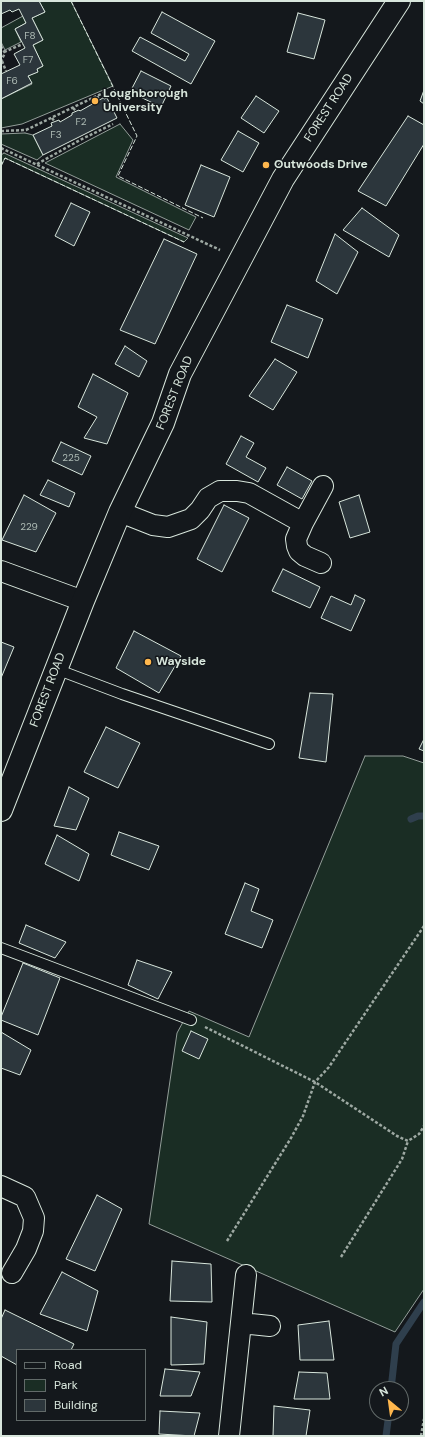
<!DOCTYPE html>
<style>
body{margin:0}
#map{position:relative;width:425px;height:1437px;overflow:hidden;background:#14181c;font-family:"DM Sans",sans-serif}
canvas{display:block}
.frame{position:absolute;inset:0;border:2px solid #d8e6dc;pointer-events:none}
.legend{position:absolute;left:16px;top:1349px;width:130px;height:72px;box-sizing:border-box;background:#14181c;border:1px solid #626a69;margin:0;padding:5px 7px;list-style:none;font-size:12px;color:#d8e6dc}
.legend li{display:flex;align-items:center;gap:8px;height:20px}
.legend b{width:20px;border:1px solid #626a69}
.north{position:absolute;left:369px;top:1381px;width:40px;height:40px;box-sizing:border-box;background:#14181c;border:1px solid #626a69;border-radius:50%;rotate:331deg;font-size:11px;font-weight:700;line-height:16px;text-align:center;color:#d8e6dc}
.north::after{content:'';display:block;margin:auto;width:14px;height:18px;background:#ffb74d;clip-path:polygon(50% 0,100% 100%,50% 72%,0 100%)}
</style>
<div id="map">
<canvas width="425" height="1437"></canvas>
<div class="frame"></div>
<ul class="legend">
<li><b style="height:5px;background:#14181c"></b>Road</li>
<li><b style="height:11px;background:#1a2d24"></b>Park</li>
<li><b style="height:11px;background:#2c363c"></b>Building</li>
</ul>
<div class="north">N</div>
</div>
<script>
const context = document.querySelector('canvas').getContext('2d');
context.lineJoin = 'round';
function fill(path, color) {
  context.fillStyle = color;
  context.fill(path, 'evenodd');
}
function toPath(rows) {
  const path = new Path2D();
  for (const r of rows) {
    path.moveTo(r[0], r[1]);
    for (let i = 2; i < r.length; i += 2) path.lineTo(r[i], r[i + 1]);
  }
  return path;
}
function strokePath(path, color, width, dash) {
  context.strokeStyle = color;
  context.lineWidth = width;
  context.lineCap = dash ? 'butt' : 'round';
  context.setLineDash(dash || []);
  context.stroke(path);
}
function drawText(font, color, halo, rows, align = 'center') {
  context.font = font + ' "DM Sans",sans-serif';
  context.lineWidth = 3;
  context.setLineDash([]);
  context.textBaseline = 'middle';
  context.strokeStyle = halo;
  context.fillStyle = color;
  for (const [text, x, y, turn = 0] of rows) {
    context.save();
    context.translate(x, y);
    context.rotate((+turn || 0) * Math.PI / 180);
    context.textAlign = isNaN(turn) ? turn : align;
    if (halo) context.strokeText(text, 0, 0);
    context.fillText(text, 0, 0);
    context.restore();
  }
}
const green = toPath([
 [39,1,71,1,113,86,22,124,1,128,1,99,32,84,28,76,37,72,37,69,43,66,33,45,43,40,32,18,45,12,39,1],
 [23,16,26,23,15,29,21,42,5,50,1,42,1,28,23,16],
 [120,124,133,140,116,177,196,217,189,230,45,163,120,124],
 [25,133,33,135,43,155,37,160,1,144,1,134,25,133],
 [4,153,188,238,184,242,5,158,1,166,1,155,4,153],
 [365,756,403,756,424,763,424,1289,395,1332,149,1224,177,1033,189,1011,249,1037,365,756]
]);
const stream = toPath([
 [411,819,418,816,424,816],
 [391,1389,396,1344,424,1302],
 [386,1436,389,1413]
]);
const building = toPath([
 [1,1,39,1,45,12,32,18,43,40,33,45,43,66,37,69,38,72,28,76,32,83,1,99,1,74,20,65,14,54,25,48,15,29,26,23,19,9,12,12,10,10,1,14,1,1],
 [162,12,215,41,191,84,132,51,140,37,185,61,189,54,151,33,162,12],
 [298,13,325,20,314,59,287,52,298,13],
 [141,71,171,86,161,107,130,92,141,71],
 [424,90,424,104,420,101,424,90],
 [256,96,279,111,264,133,241,118,256,96],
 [103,98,104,99,107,98,117,118,43,155,33,135,52,126,51,123,59,120,60,122,72,115,72,113,79,110,80,111,103,98],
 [408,116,424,125,424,144,386,206,358,191,408,116],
 [238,131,259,143,243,172,221,160,238,131],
 [201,165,230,177,214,217,185,205,201,165],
 [71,203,90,212,74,246,55,236,71,203],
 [362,208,399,235,389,257,343,230,362,208],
 [335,234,358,252,337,294,316,281,335,234],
 [164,239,197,254,155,344,120,330,164,239],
 [287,305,323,319,308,358,271,342,287,305],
 [125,346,147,361,139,377,115,364,125,346],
 [275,359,297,372,273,410,249,396,275,359],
 [93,374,128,393,107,444,84,438,97,417,78,407,93,374],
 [241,436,254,443,246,457,266,468,258,482,226,464,241,436],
 [61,442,91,456,82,475,52,461,61,442],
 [287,467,312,481,302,499,277,485,287,467],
 [48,480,75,493,69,507,40,495,48,480],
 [24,495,56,513,36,552,2,540,24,495],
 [359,495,370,532,350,538,339,502,359,495],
 [224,505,249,518,222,572,197,559,224,505],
 [283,569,320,587,310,608,272,591,283,569],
 [355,595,365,600,351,631,321,618,331,596,351,605,355,595],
 [134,631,181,656,159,693,116,668,134,631],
 [1,642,14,647,1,678,1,642],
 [310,693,333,694,326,762,299,758,310,693],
 [106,727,140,743,118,788,84,772,106,727],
 [424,739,424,751,419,749,424,739],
 [69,787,89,798,76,830,54,826,69,787],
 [119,832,159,846,149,870,111,855,119,832],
 [57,835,89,854,79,881,45,864,57,835],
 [245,883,259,889,251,911,273,920,262,948,225,934,245,883],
 [26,925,66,942,55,958,19,943,26,925],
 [137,960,172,972,158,999,128,985,137,960],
 [23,963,60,978,38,1035,1,1020,1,1017,23,963],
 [191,1031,208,1039,199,1059,182,1051,191,1031],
 [1,1032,31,1050,20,1075,1,1068,1,1032],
 [97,1195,122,1209,95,1271,66,1259,97,1195],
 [172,1261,211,1264,212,1302,170,1301,172,1261],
 [62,1272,98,1291,87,1331,40,1314,62,1272],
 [5,1310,74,1344,71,1350,17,1350,17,1365,1,1356,1,1319,5,1310],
 [171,1317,207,1322,204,1364,171,1365,171,1317],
 [329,1321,334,1360,300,1360,298,1325,329,1321],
 [165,1369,200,1372,191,1396,160,1396,165,1369],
 [299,1372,327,1373,330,1399,294,1399,299,1372],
 [274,1406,310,1410,306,1436,273,1436,274,1406],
 [160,1411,200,1413,194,1436,159,1434,160,1411]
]);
const path = toPath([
 [1,46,5,53,1,61],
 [4,52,23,44],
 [2,61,6,71],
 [97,96,99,100],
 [73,108,76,111],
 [52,118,55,122],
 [1,131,26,130,107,91],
 [1,148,220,250],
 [37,164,80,140,113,124],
 [205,1027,315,1082,397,1136,408,1141,419,1134,424,1126],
 [227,1241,291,1138,303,1116,315,1082,329,1067,339,1052,424,926],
 [341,1257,402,1159,408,1141],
 [421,1436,424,1419]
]);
const service = toPath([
 [56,669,122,694,269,744],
 [1,948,191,1020]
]);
const minor = toPath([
 [120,512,153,525,168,527,191,519,200,510,208,498,220,491,237,491,249,493,303,523],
 [321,563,305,556,299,551,297,546,296,539,303,523,323,486],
 [1,571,83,601],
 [1,1186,25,1197,34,1218,33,1231,26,1249,12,1273],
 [241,1323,270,1326],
 [229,1436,246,1275]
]);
const tertiary = toPath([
 [1,810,83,601,120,512,163,423,180,374,283,179,399,1]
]);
const fence = toPath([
 [71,1,137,136,118,176,203,218],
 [1,166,5,158,184,242]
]);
const markers = [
 [95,101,4,"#ffb74d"],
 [266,165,4,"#ffb74d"],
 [148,662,4,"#ffb74d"]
];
const numberNames = [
 ["F8",30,36],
 ["F7",28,60],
 ["F6",12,81],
 ["F2",81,122],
 ["F3",56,135],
 ["225",71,458],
 ["229",29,527]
];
const poiNames = [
 ["Loughborough",103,94],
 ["University",103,108],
 ["Outwoods Drive",274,165],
 ["Wayside",156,662]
];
const streetNames = [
 ["FOREST ROAD",329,108,-57],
 ["FOREST ROAD",175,393,-68],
 ["FOREST ROAD",48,690,-69]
];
fill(green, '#1a2d24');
strokePath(green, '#939e99', 1);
strokePath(stream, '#2f3f4d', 7);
fill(building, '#2c363c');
strokePath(building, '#d8e6dc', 1);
strokePath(service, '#d8e6dc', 12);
strokePath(minor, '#d8e6dc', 22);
strokePath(tertiary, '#d8e6dc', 24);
strokePath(path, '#9da8a2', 2.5, [3, 2]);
strokePath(service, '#14181c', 10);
strokePath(minor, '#14181c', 20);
strokePath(tertiary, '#14181c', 22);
strokePath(fence, '#d8e6dc', 1, [5, 2]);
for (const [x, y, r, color] of markers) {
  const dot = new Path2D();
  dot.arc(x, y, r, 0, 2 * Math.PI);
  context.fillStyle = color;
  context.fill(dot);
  strokePath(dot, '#14181c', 1.5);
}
drawText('10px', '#adbab4', null, numberNames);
drawText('bold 12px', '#d8e6dc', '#14181c', poiNames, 'left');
drawText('12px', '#d8e6dc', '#14181c', streetNames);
</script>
